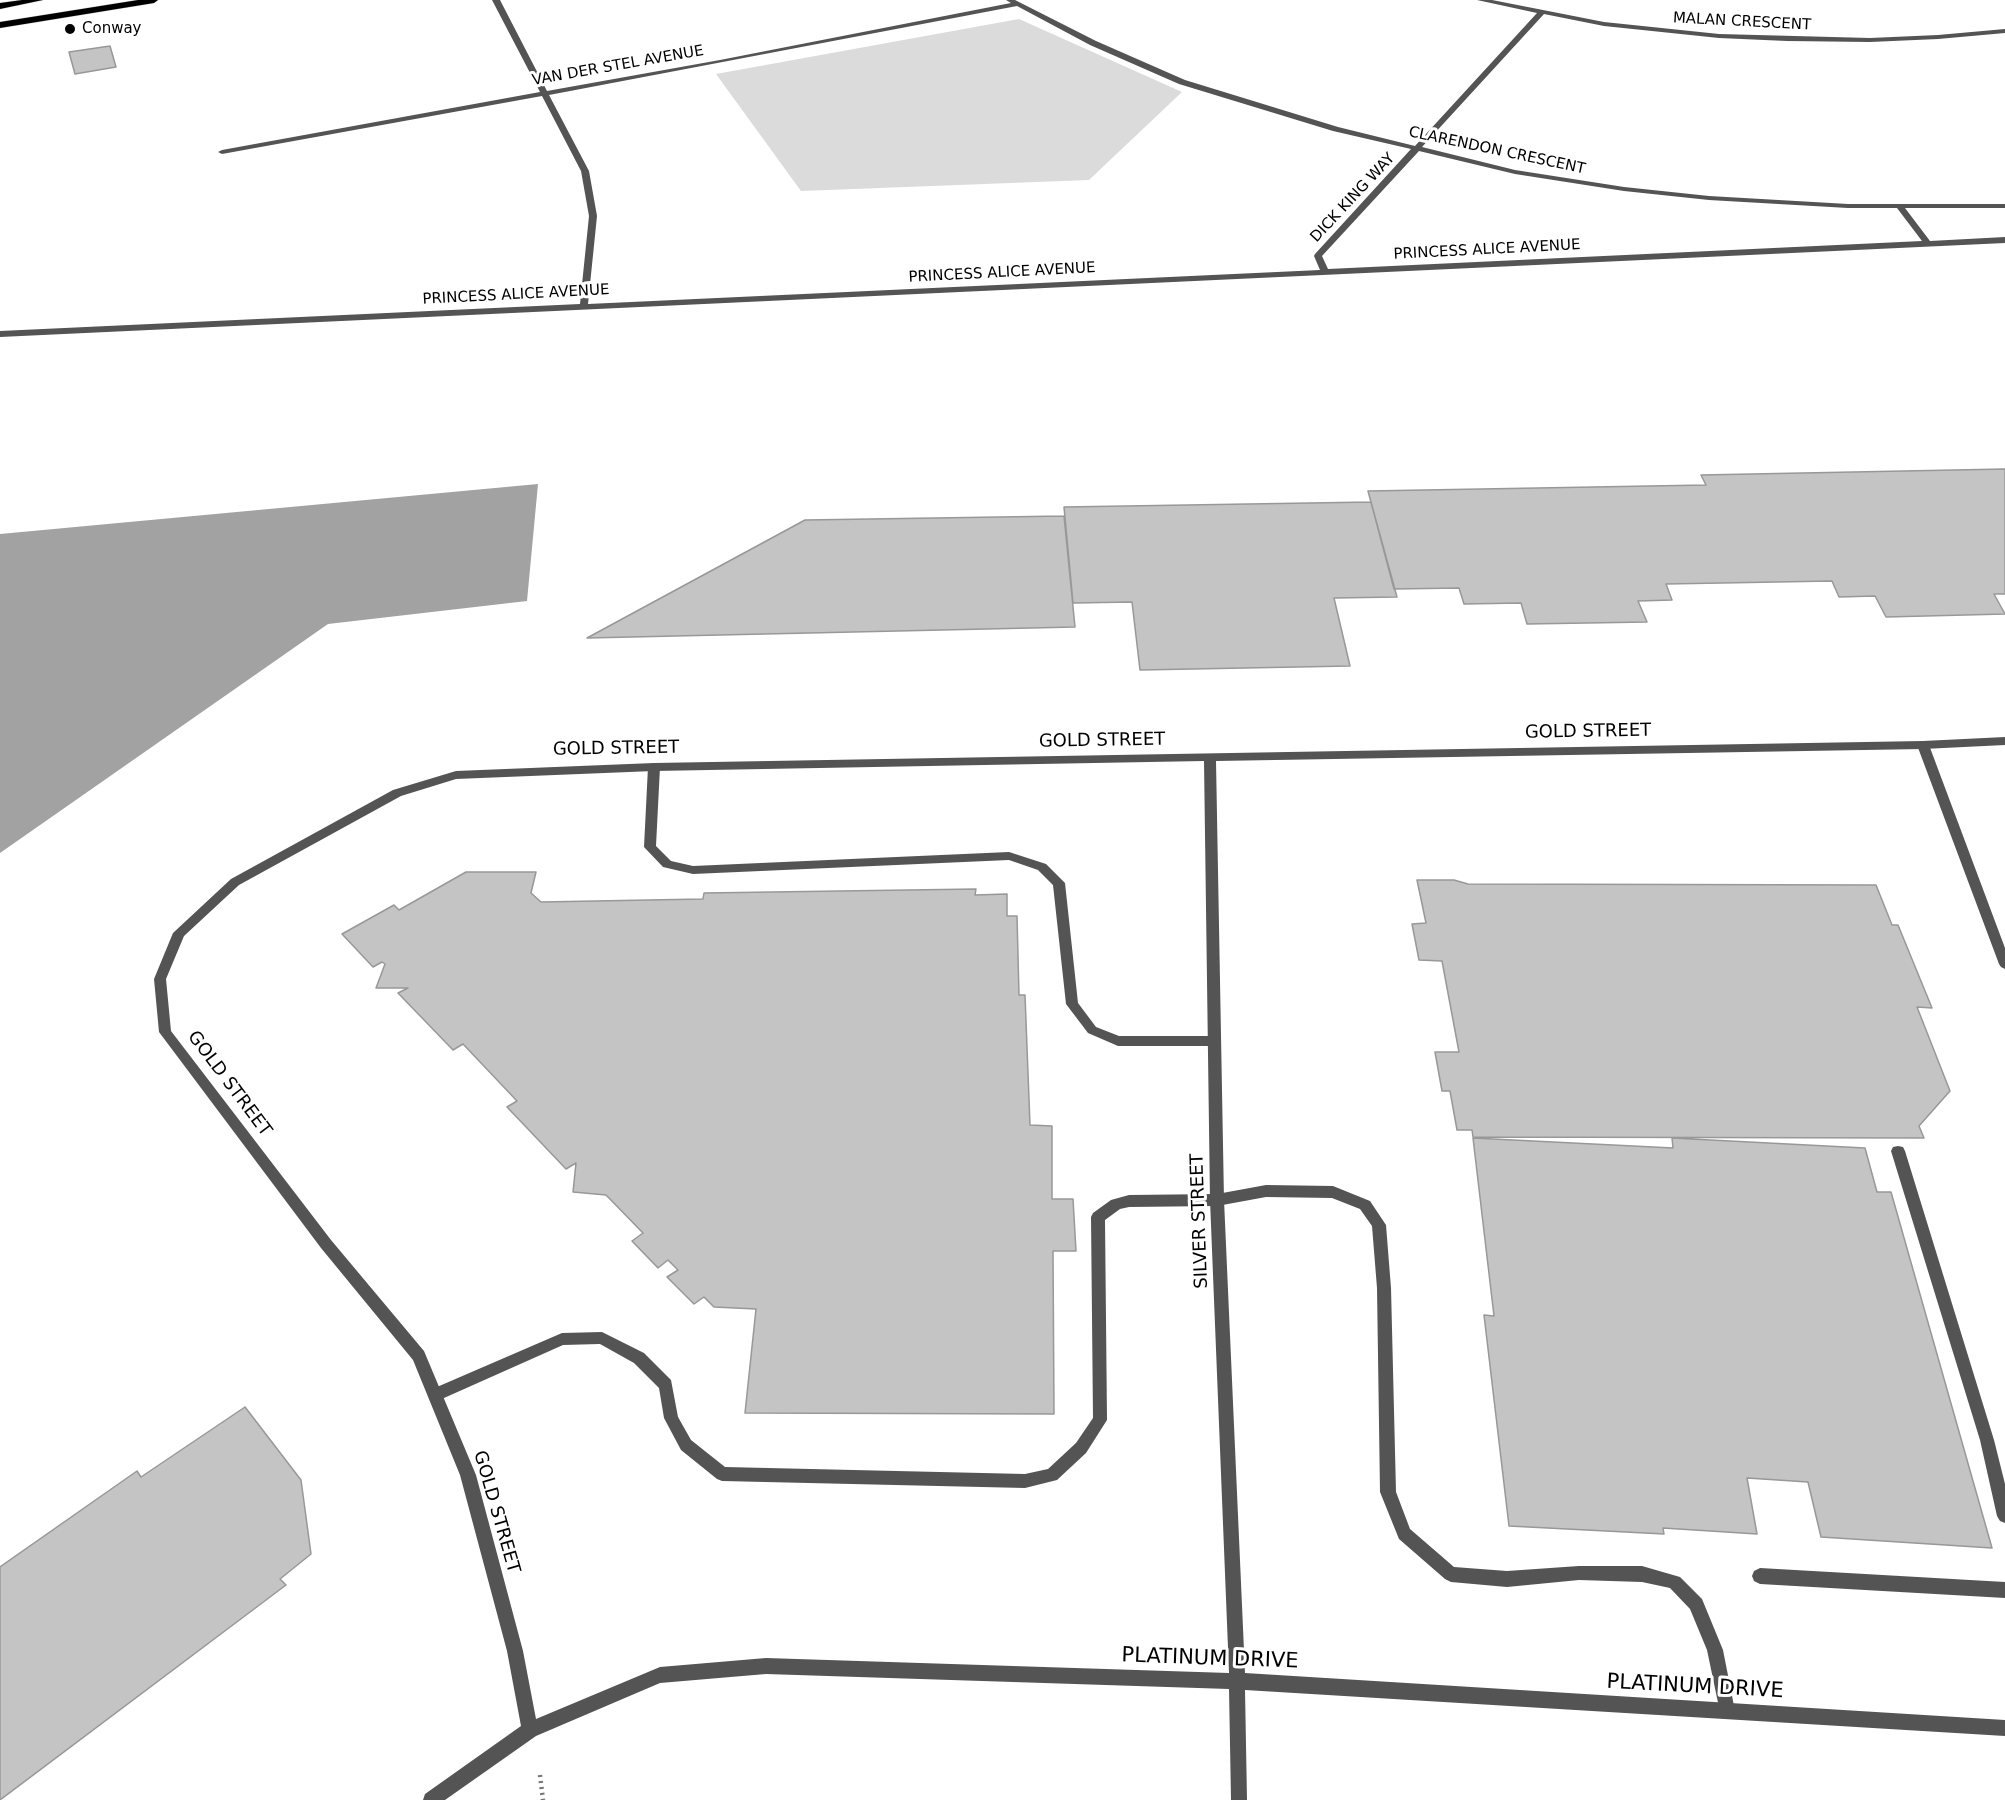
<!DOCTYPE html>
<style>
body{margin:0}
canvas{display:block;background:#fff}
</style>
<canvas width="2005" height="1800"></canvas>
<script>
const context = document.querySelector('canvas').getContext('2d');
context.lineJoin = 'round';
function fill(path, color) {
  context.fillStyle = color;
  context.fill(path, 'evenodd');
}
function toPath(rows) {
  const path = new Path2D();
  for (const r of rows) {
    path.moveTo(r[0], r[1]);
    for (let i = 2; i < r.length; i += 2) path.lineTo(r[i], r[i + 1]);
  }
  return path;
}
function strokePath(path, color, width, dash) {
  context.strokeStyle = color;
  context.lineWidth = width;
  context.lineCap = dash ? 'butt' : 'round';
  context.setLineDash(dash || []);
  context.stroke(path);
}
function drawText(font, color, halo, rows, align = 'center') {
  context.font = font + ' "DejaVu Sans",sans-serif';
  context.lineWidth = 6;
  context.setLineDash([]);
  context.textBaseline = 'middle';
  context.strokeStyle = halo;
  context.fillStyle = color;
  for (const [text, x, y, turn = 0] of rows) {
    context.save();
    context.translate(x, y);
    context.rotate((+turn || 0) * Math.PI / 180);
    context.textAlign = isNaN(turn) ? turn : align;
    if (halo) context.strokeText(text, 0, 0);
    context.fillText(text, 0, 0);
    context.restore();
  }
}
const green = toPath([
 [1019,19,1182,92,1089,180,801,191,716,74]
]);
const water = toPath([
 [538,484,527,601,328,624,0,853,0,534]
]);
const building = toPath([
 [110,46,116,67,75,74,69,52,110,46],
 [2005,469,2005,594,1994,594,2005,614,1886,617,1875,596,1839,597,1832,581,1666,584,1672,600,1638,601,1647,622,1527,624,1521,603,1464,604,1459,588,1394,589,1368,491,1706,485,1701,475,2005,469],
 [1371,502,1397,597,1334,598,1350,666,1140,670,1132,602,1073,603,1064,507,1371,502],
 [1064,516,1075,627,587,638,805,520,1064,516],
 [466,872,536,872,531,893,541,902,703,899,704,893,976,889,975,895,1007,894,1007,916,1017,916,1019,995,1025,995,1030,1125,1052,1126,1052,1199,1073,1199,1076,1251,1053,1251,1054,1414,745,1413,756,1309,714,1307,704,1297,694,1304,667,1277,678,1270,668,1260,658,1268,632,1241,643,1233,606,1195,573,1192,576,1163,566,1169,507,1107,517,1101,463,1044,453,1050,398,993,408,988,376,988,385,964,382,962,373,967,342,934,394,905,399,910,466,872],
 [1417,880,1454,880,1468,884,1876,885,1892,925,1898,925,1932,1008,1917,1007,1950,1091,1919,1126,1924,1138,1473,1137,1472,1130,1457,1130,1450,1091,1442,1091,1435,1052,1459,1052,1442,961,1419,960,1412,924,1426,923,1417,880],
 [1473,1138,1673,1148,1672,1138,1865,1148,1877,1192,1891,1192,1992,1548,1821,1537,1808,1482,1747,1478,1757,1534,1663,1528,1664,1534,1509,1526,1484,1315,1494,1316,1473,1138],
 [245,1407,301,1480,311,1554,280,1579,286,1585,0,1800,0,1567,137,1471,141,1477,245,1407]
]);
const path = toPath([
 [540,1775,543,1800]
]);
const lane = toPath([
 [1923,741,1929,745,2005,948,2005,969,2001,967,1999,964,1917,745,1923,741],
 [654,763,660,767,656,846,671,861,693,866,1009,852,1046,864,1065,883,1078,1003,1096,1027,1119,1036,1214,1036,1219,1037,1220,1041,1219,1045,1214,1046,1118,1046,1088,1033,1066,1004,1053,885,1038,870,1009,860,693,874,663,867,644,847,648,767,654,763],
 [1898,1146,1903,1147,1905,1151,1994,1440,2005,1484,2005,1523,2000,1521,1997,1516,1980,1440,1891,1151,1893,1147,1898,1146],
 [1266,1185,1333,1186,1370,1201,1386,1225,1391,1288,1396,1492,1410,1529,1454,1567,1507,1571,1579,1566,1642,1566,1680,1577,1702,1599,1723,1650,1735,1711,1733,1717,1727,1719,1721,1717,1707,1650,1690,1609,1670,1588,1642,1582,1579,1580,1507,1587,1451,1582,1445,1579,1399,1539,1380,1492,1377,1288,1372,1226,1360,1209,1332,1198,1266,1197,1217,1206,1129,1207,1120,1209,1105,1220,1107,1420,1086,1453,1057,1480,1025,1488,722,1481,717,1479,681,1450,664,1418,659,1388,634,1363,600,1344,563,1345,435,1402,430,1400,428,1395,430,1390,562,1333,602,1332,644,1353,671,1380,678,1417,691,1440,725,1467,1025,1474,1048,1469,1076,1443,1093,1418,1091,1217,1093,1213,1111,1200,1129,1195,1217,1194,1266,1185],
 [1760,1568,2005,1582,2005,1598,1760,1584,1754,1581,1752,1576,1754,1571,1760,1568]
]);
const street = toPath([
 [492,0,500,0,547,91,720,60,1011,3,1006,0,1015,0,1096,41,1185,80,1338,127,1415,146,1537,13,1477,0,1492,0,1604,22,1719,34,1870,38,1938,35,2005,29,2005,33,1938,39,1870,42,1787,41,1719,38,1604,26,1544,14,1422,147,1515,170,1624,187,1709,196,1848,204,2005,204,2005,208,1905,208,1930,241,2005,237,2005,243,0,337,0,331,580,304,589,216,581,171,542,96,222,154,218,152,222,150,540,92,492,0],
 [1017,6,1090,45,1179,84,1333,131,1411,149,1315,254,1314,256,1320,270,588,304,597,216,589,171,549,95,1017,6],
 [1419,151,1515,174,1624,191,1709,200,1848,208,1897,208,1922,241,1328,269,1322,256,1419,151],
 [2005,737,2005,745,1923,749,1216,761,1224,1200,1245,1673,2005,1720,2005,1736,1245,1690,1247,1800,1231,1800,1229,1689,766,1674,660,1683,536,1736,445,1800,423,1800,425,1794,521,1726,507,1651,460,1475,413,1360,321,1248,159,1032,154,979,173,933,231,879,393,790,456,771,654,763,1923,741,2005,737],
 [1204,761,1210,1200,1229,1673,766,1658,660,1667,536,1719,523,1651,476,1475,424,1351,331,1240,171,1031,166,979,184,936,239,885,401,796,456,779,654,771,1204,761]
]);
const primary = toPath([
 [22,0,43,0,0,9,0,3,22,0],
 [138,0,158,0,154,3,0,28,0,22,138,0]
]);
const markers = [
 [70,29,6,"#000"]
];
const farStreetnames = [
 ["MALAN CRESCENT",1742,22,3],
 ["VAN DER STEL AVENUE",618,66,-10],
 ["CLARENDON CRESCENT",1497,151,12],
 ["DICK KING WAY",1353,198,-47],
 ["PRINCESS ALICE AVENUE",1487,250,-3],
 ["PRINCESS ALICE AVENUE",1002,273,-3],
 ["PRINCESS ALICE AVENUE",516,295,-3]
];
const farPoinames = [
 ["Conway",82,29]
];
const streetNames = [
 ["GOLD STREET",1588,732,-1],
 ["GOLD STREET",1102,741,-1],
 ["GOLD STREET",616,749,-1],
 ["GOLD STREET",229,1084,53],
 ["SILVER STREET",1200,1221,-92],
 ["GOLD STREET",496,1512,74]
];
const nearStreetnames = [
 ["PLATINUM DRIVE",1210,1659,2],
 ["PLATINUM DRIVE",1695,1687,3]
];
fill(green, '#dbdbdb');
fill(water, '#a2a2a2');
fill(building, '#c4c4c4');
strokePath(building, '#989898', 1.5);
strokePath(primary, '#dbdbdb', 1);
strokePath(path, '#767676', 4.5, [2, 4]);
fill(lane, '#545454');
fill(street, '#545454');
fill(primary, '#000');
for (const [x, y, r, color] of markers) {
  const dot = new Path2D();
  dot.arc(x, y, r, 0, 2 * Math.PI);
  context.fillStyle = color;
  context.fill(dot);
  strokePath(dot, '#fff', 2);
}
drawText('15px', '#000', '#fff', farStreetnames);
drawText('15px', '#000', '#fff', farPoinames, 'left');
drawText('18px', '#000', '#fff', streetNames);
drawText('21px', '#000', '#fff', nearStreetnames);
</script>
